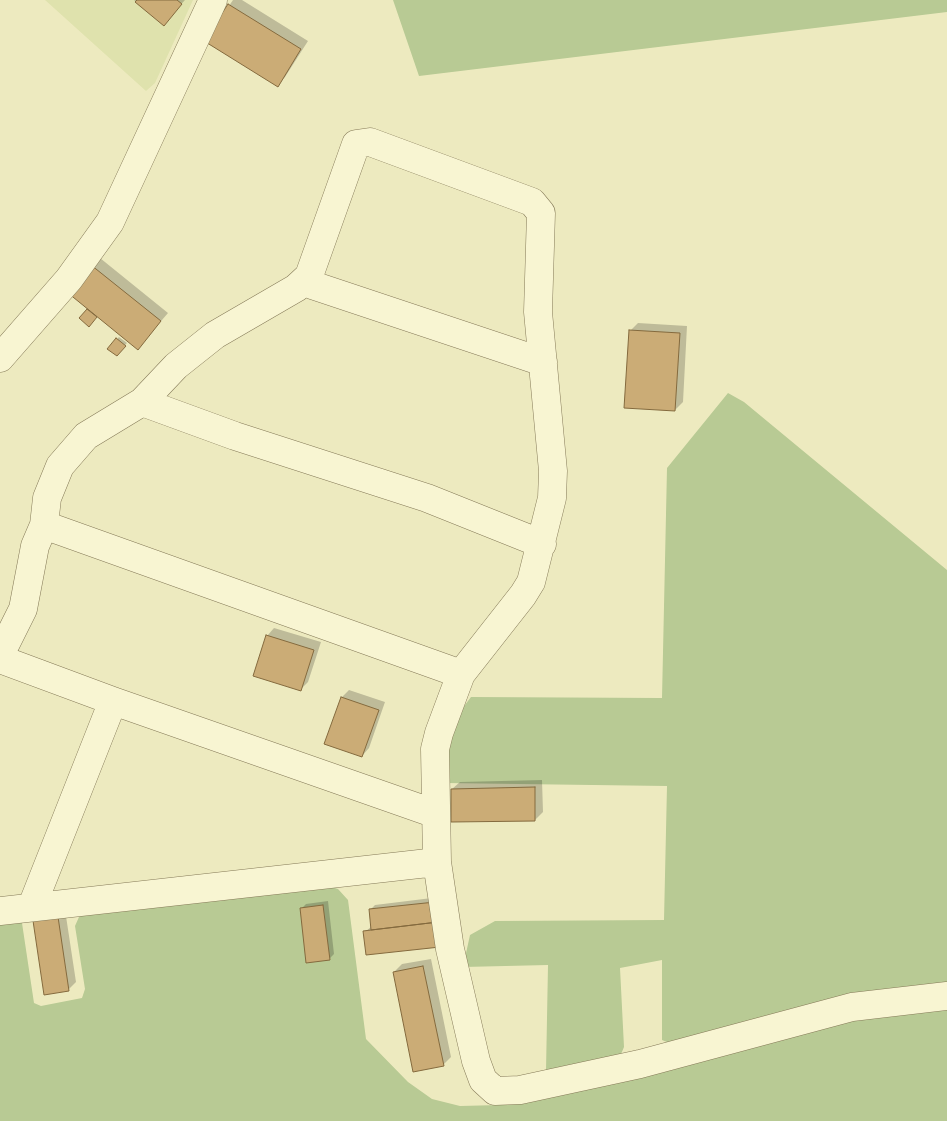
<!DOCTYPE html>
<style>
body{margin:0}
canvas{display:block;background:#edeabf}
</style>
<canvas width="947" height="1121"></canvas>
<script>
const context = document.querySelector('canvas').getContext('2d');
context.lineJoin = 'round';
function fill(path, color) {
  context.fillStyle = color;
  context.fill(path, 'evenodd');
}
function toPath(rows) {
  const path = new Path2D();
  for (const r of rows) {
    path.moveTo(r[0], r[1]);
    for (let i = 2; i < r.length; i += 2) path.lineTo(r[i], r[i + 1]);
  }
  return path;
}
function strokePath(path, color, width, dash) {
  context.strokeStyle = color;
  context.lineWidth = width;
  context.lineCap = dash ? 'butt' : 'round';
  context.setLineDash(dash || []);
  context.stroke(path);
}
const farmland = toPath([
 [45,0,193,0,155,83,146,91]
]);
const green = toPath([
 [393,0,947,0,947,12,419,76],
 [728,393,744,402,947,570,947,983,674,1045,662,1040,662,960,620,968,624,1047,619,1059,546,1071,548,965,463,967,470,935,495,921,664,920,667,786,444,783,452,722,471,697,662,698,667,468],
 [321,883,338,889,348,900,366,1039,408,1082,432,1099,460,1106,500,1105,556,1095,847,1016,947,1010,947,1121,0,1121,0,919,13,917,22,923,34,1003,41,1006,82,998,85,989,75,926,79,917,89,909]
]);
const shadow = toPath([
 [134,0,185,0,163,24],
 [233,0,242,0,308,41,285,77,277,85,206,40],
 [100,258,168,313,138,348,97,315,91,323,81,318,89,308,92,266],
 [638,323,687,326,683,402,675,410,630,331],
 [119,337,127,343,116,355,117,339],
 [274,628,321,642,308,682,301,689,267,636],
 [349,690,385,702,369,748,362,756,342,697],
 [542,780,543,812,535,820,452,789,460,782],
 [440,897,445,940,365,932,372,926,370,910,375,905],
 [328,901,334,954,329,959,301,909,306,904],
 [64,903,76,982,68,990,34,914],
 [431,959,451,1057,443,1065,394,972,402,964]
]);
const building = toPath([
 [137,0,177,0,182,4,164,26,135,2,137,0],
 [228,4,301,49,278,87,204,41,228,4],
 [91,265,161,321,138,350,68,293,91,265],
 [87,309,97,317,89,327,79,318,87,309],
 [629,330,680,333,675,411,624,408,629,330],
 [116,338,126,346,117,356,107,349,116,338],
 [266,635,314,650,301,691,253,676,266,635],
 [341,697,379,710,362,757,324,744,341,697],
 [535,787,535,821,451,822,451,789,535,787],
 [435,902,438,922,371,930,369,909,435,902],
 [323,905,330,960,306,963,300,908,323,905],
 [57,910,69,991,44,995,32,914,57,910],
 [438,922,440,947,366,955,363,931,438,922],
 [423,966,444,1066,413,1072,393,972,423,966]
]);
const minor = toPath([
 [0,358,69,279,110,222,213,0],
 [543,362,312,285,309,276,356,144,370,142,532,202,541,213,538,312,553,471,552,498,531,582,523,595,461,674,439,733,435,749,437,862,450,949,476,1061,483,1080,495,1091,520,1090,640,1064,852,1007,947,996],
 [142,402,235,436,427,498,542,544],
 [44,525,47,498,60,466,86,436,142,402,176,366,215,335,296,288,309,276],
 [0,655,23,609,35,546,44,525,461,674],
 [0,659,113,701,436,814],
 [32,906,113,701],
 [0,911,437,862]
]);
fill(farmland, '#dfe2ad');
fill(green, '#b8ca94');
fill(shadow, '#0003');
fill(building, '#cbac76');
strokePath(building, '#846a3e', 1);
strokePath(minor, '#857a58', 29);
strokePath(minor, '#f8f5d2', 28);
</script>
